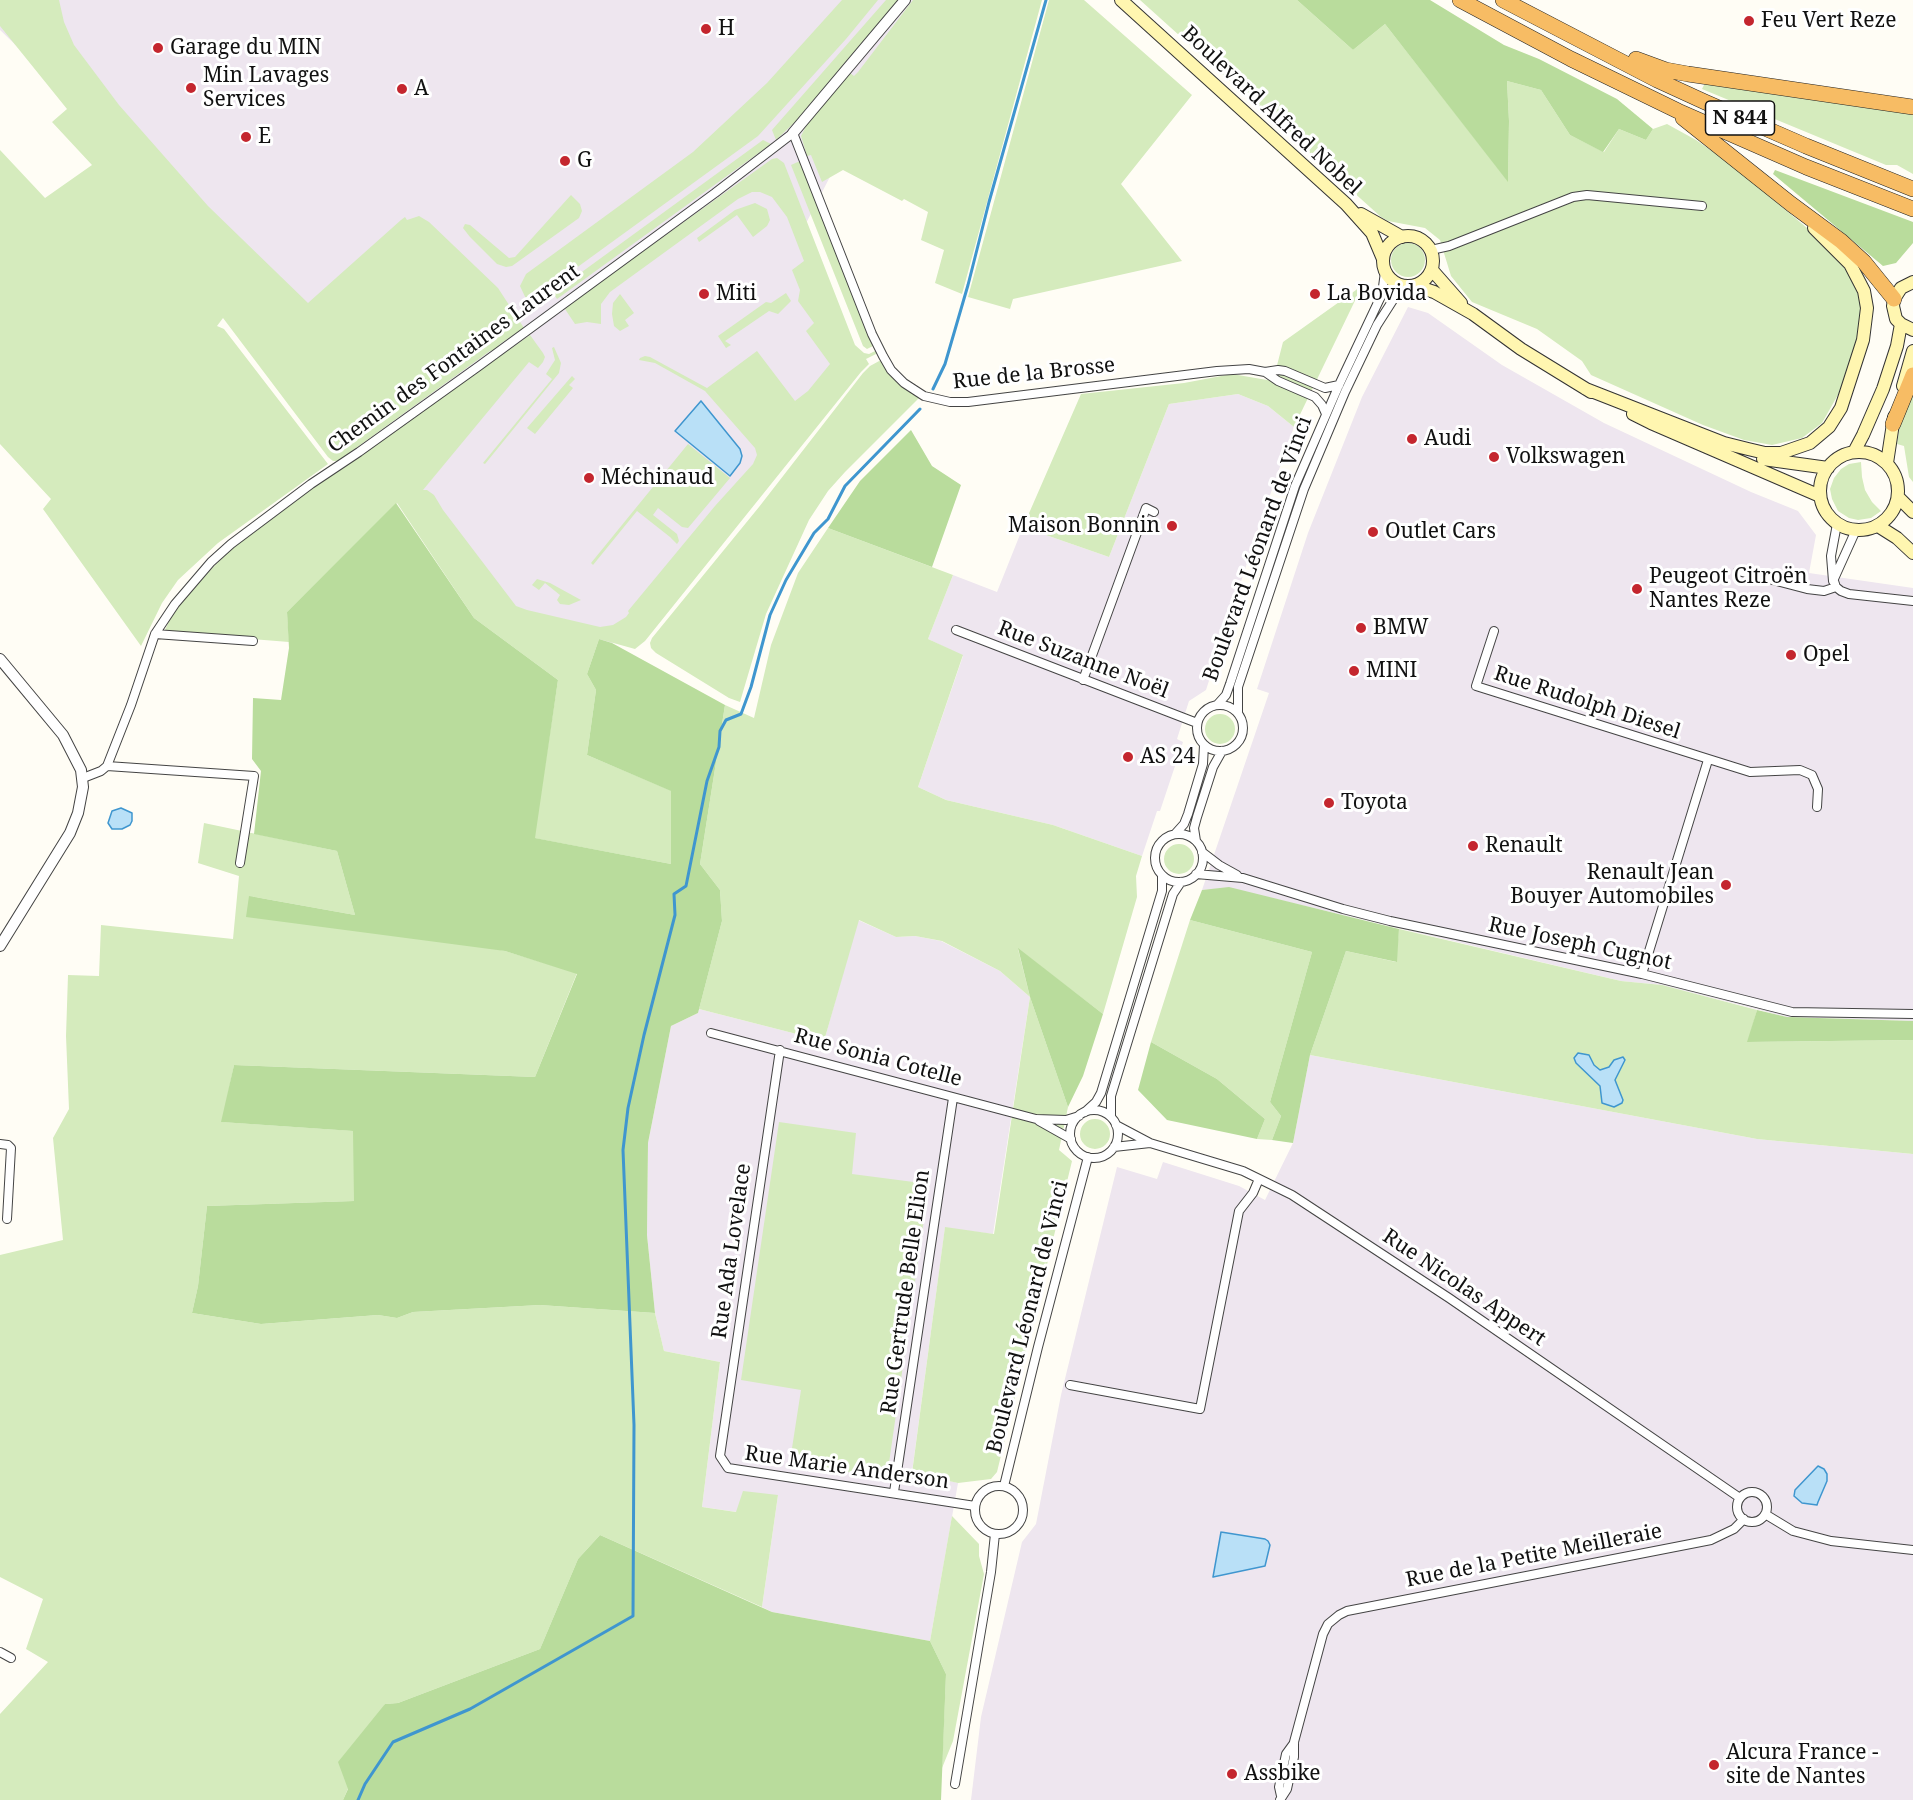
<!DOCTYPE html>
<meta charset="utf-8">
<style>
body{margin:0}
canvas{display:block;background:#fffdf5}
</style>
<canvas width="1913" height="1800"></canvas>
<script>
const context = document.querySelector('canvas').getContext('2d');
context.lineJoin = 'round';
function fill(path, color) {
  context.fillStyle = color;
  context.fill(path, 'evenodd');
}
function toPath(rows) {
  const path = new Path2D();
  for (const r of rows) {
    if (r.length === 3) {
      path.moveTo(r[0] + r[2], r[1]);
      path.arc(r[0], r[1], r[2], 0, 2 * Math.PI);
      continue;
    }
    path.moveTo(r[0], r[1]);
    for (let i = 2; i < r.length; i += 2) path.lineTo(r[i], r[i + 1]);
  }
  return path;
}
function strokePath(path, color, width, dash) {
  context.strokeStyle = color;
  context.lineWidth = width;
  context.lineCap = dash ? 'butt' : 'round';
  context.setLineDash(dash || []);
  context.stroke(path);
}
function drawText(font, color, halo, rows, align = 'center') {
  context.font = font + ' "Noto Serif",serif';
  context.lineWidth = 6;
  context.setLineDash([]);
  context.textBaseline = 'middle';
  context.strokeStyle = halo;
  context.fillStyle = color;
  for (const [text, x, y, turn = 0] of rows) {
    context.save();
    context.translate(x, y);
    context.rotate((+turn || 0) * Math.PI / 180);
    context.textAlign = isNaN(turn) ? turn : align;
    if (halo) context.strokeText(text, 0, 0);
    context.fillText(text, 0, 0);
    context.restore();
  }
}
const industrial = toPath([
 [0,0,921,0,800,235,845,353,763,452,612,643,517,614,422,490,446,461,0,30],
 [1408,307,1428,313,1502,365,1604,423,1751,492,1798,511,1816,535,1809,573,1913,588,1913,1021,1787,1017,1662,985,1621,981,1229,888,1202,890,1269,693,1257,689,1308,533,1362,397],
 [1238,394,1268,406,1294,427,1257,532,1206,690,1189,701,1177,739,1183,742,1160,811,1157,811,1142,856,1053,825,946,800,918,787,963,656,928,639,953,575,997,592,1023,527,1109,557,1169,404],
 [858,920,896,937,915,936,941,941,1000,971,1030,997,993,1234,945,1228,912,1472,958,1483,930,1641,772,1612,762,1607,778,1495,737,1512,702,1507,720,1362,664,1351,655,1313,647,1235,648,1143,671,1026,698,1013,699,1009,824,1041],
 [1310,1055,1757,1139,1913,1154,1913,1800,971,1800,981,1717,1022,1542,1036,1524,1061,1395,1117,1167,1157,1179,1163,1162,1239,1186,1265,1200,1293,1143]
]);
const green = toPath([
 [0,0,59,0,64,22,74,45,119,105,208,206,308,303,401,220,405,217,407,220,419,216,429,222,498,288,524,328,500,344,496,350,490,351,338,461,333,461,328,457,223,318,217,326,224,329,328,464,218,543,178,580,162,603,141,646,43,509,51,499,0,444,0,150,45,198,92,165,52,122,67,109,0,26],
 [842,0,878,0,846,39,758,136,528,303,520,286,526,274,693,152,767,83],
 [886,0,898,0,795,122,776,140,772,130],
 [913,0,1042,0,962,294,935,283,944,250,921,240,928,212,904,199,902,201,843,170,822,182,811,155,807,156,801,136,807,124,850,73,854,76,858,72],
 [1049,0,1084,0,1192,95,1121,184,1182,261,1013,299,1010,309,968,297],
 [1140,0,1297,0,1353,50,1385,24,1508,181,1509,121,1507,81,1541,90,1570,135,1604,152,1619,129,1646,140,1653,129,1667,124,1696,140,1732,165,1819,238,1850,271,1861,295,1864,312,1858,338,1839,393,1822,423,1802,438,1772,445,1744,440,1703,425,1591,375,1582,361,1537,329,1472,302,1451,276,1440,240,1425,228,1388,221,1381,217],
 [1706,81,1913,111,1913,174,1897,165,1886,165,1702,89],
 [763,140,771,144,557,299,553,293],
 [777,158,784,163,855,345,864,353,869,354,875,351,878,353,866,359,869,364,861,372,645,641,635,649,599,639,587,674,596,690,587,755,672,791,671,864,534,838,558,680,474,618,397,503,287,612,289,642,164,632,173,613,189,592,235,545,273,515,530,335,543,353,545,357,543,362,538,368,529,362,423,490,427,490,434,495,443,510,516,606,527,610,600,627,613,625,626,617,629,613,628,611,715,506,753,464,757,455,755,448,705,391,655,363,639,360,640,358,645,356,650,357,707,388,757,351,795,401,808,391,830,364,806,331,814,323,798,301,800,290,792,270,804,261,787,217,772,197,760,192,752,192,738,199,610,292,601,304,601,324,587,322,575,324,565,309,584,293,649,247,772,159],
 [800,161,873,346,867,349,863,346,791,165],
 [571,195,580,204,582,211,579,218,512,266,506,267,497,264,470,237,463,228,465,224,470,225,509,258,515,257],
 [755,203,767,209,770,220,767,226,753,237,737,215,699,242,697,238,735,210],
 [1408,260,17],
 [1364,282,1294,427,1268,406,1238,394,1169,404,1109,557,1023,527,1081,394,1184,383,1232,374,1273,381,1283,342,1356,290],
 [786,293,791,301,778,314,769,311,725,341,731,345,726,348,718,336,766,302,771,303],
 [620,294,634,313,625,320,629,326,620,331,614,326,612,314,613,303],
 [554,347,561,363,559,373,485,464,483,463,552,379,546,374,555,360,552,348],
 [881,360,899,384,919,398,845,472,828,491,809,520,766,614,740,702,729,698,656,653,651,648,650,643,652,638,759,507,863,373,870,366],
 [572,376,575,379,569,385,573,388,535,434,527,428],
 [1913,390,1913,482,1909,477,1904,446,1897,444,1900,424],
 [688,444,730,478,688,528,682,527,658,508,653,515,677,534,679,541,677,544,670,537,637,511,593,565,591,563],
 [1861,462,1862,477,1865,490,1872,502,1881,511,1871,518,1858,520,1849,518,1838,511,1832,499,1830,489,1834,478,1841,469,1849,464],
 [828,528,953,575,928,639,963,655,918,787,946,800,1053,825,1142,856,1136,876,1137,897,1103,1014,1018,949,1030,997,1068,1107,1059,1150,1072,1161,997,1472,991,1479,958,1483,912,1473,945,1227,994,1234,1030,997,1000,971,942,941,915,936,896,937,859,920,824,1041,699,1009,722,921,720,890,700,864,725,705,754,718,771,645,798,573],
 [537,579,550,583,581,600,569,605,560,604,557,600,560,595,545,583,539,590,532,585],
 [1220,729,15],
 [204,823,337,851,355,915,249,896,505,951,577,973,535,1077,234,1065,222,1122,354,1131,354,1201,207,1206,198,1286,192,1313,261,1324,378,1315,397,1318,413,1312,540,1305,655,1313,664,1351,720,1362,702,1507,736,1512,743,1491,778,1495,762,1607,600,1535,578,1559,540,1649,398,1703,385,1704,343,1800,0,1800,0,1714,48,1662,26,1649,43,1599,0,1577,0,1255,63,1240,53,1138,69,1109,66,1036,68,975,99,976,101,925,233,939,239,876,198,863],
 [1179,859,15],
 [1190,920,1312,952,1270,1102,1281,1116,1272,1140,1257,1139,1265,1119,1217,1079,1151,1042],
 [1399,929,1621,981,1662,985,1757,1010,1748,1042,1913,1040,1913,1154,1757,1139,1310,1055,1346,951,1396,962],
 [1095,1134,15],
 [779,1122,856,1133,852,1174,929,1184,889,1463,869,1476,790,1461,801,1390,741,1380],
 [952,1516,979,1544,979,1556,984,1574,953,1741,942,1768,946,1674,930,1641]
]);
const forest = toPath([
 [1297,0,1430,0,1504,45,1539,59,1617,99,1653,129,1646,140,1619,129,1603,152,1570,135,1541,90,1507,81,1509,121,1508,182,1385,24,1353,50],
 [1775,170,1913,222,1913,243,1896,263,1883,266,1773,174],
 [911,430,932,466,961,485,932,567,828,528,860,481],
 [396,503,474,618,558,680,535,838,671,864,671,791,587,755,596,690,587,674,599,639,612,643,725,705,700,864,720,890,722,921,698,1013,671,1026,648,1143,647,1235,655,1313,540,1305,413,1312,397,1318,378,1315,261,1324,192,1313,198,1286,207,1206,354,1201,353,1131,221,1122,234,1065,535,1077,577,974,505,951,246,917,249,896,355,915,337,851,254,834,261,771,252,759,253,698,281,700,289,648,287,612],
 [1229,887,1399,929,1397,962,1346,951,1310,1055,1293,1143,1272,1140,1281,1116,1270,1102,1312,952,1190,920,1202,890],
 [1018,948,1103,1014,1083,1076,1068,1107,1030,997],
 [1757,1010,1787,1017,1913,1021,1913,1040,1747,1042],
 [1151,1042,1217,1079,1265,1119,1257,1139,1167,1120,1138,1090],
 [600,1535,772,1612,930,1641,946,1674,941,1800,343,1800,348,1789,338,1762,385,1704,398,1703,540,1649,578,1559]
]);
const water = toPath([
 [701,401,740,449,742,456,740,463,730,476,675,431,701,401],
 [121,808,132,813,132,821,130,825,122,829,112,829,108,823,112,811,121,808],
 [1578,1053,1589,1055,1594,1065,1600,1070,1609,1067,1614,1060,1623,1057,1625,1060,1615,1080,1623,1100,1622,1103,1614,1107,1602,1103,1600,1086,1576,1063,1574,1058,1578,1053],
 [1818,1466,1824,1469,1827,1474,1827,1481,1818,1502,1817,1505,1802,1503,1794,1496,1795,1490,1818,1466],
 [1221,1532,1265,1539,1268,1541,1270,1545,1265,1566,1213,1577,1221,1532]
]);
const stream = toPath([
 [933,389,945,364,968,285,989,202,1046,0],
 [358,1800,365,1784,393,1742,470,1709,633,1616,634,1425,623,1150,628,1108,644,1035,675,915,674,894,686,886,707,781,719,747,720,731,726,720,741,714,751,687,770,615,786,580,814,533,828,519,845,486,920,409]
]);
const minor = toPath([
 [1431,250,1449,246,1573,197,1587,195,1702,206],
 [1265,372,1278,370,1285,371,1325,388,1339,385],
 [1837,524,1831,556,1833,581,1856,530],
 [1738,571,1807,589,1824,591,1836,587],
 [1834,581,1836,587,1841,591,1849,594,1913,601],
 [956,630,1197,723],
 [1494,631,1476,686,1750,772,1800,770,1812,775,1818,789,1817,807],
 [155,634,253,641],
 [1083,680,1146,508,1154,512],
 [1220,728,23],
 [1217,705,1226,695,1230,684,1295,486,1339,385,1382,294,1385,272],
 [1238,712,1238,687,1304,489,1345,392,1377,325,1393,300,1407,287],
 [107,766,254,776,240,863],
 [83,778,101,771,107,766,131,705,155,634,175,604,211,562,231,544,311,484,359,452,479,366,715,193,793,133,872,334,883,356,891,370,904,383,924,396,950,402,968,402,1217,371,1249,369,1265,372,1278,381,1315,397,1322,405,1326,414],
 [1175,834,1184,824,1188,814,1203,764,1204,745],
 [1179,858,24],
 [1196,841,1194,828,1197,817,1213,767,1222,751],
 [1202,852,1219,865,1237,875],
 [1196,874,1243,878,1343,909,1390,921,1642,974,1792,1012,1913,1014],
 [1642,974,1708,760],
 [711,1033,1036,1119,1066,1120,1079,1116],
 [780,1050,720,1456,728,1468,975,1506],
 [1094,1134,24],
 [1085,1112,1096,1102,1101,1093,1162,891,1162,875],
 [1111,1117,1111,1096,1173,894,1181,882],
 [1039,1121,1071,1139],
 [1150,1143,1243,1171,1292,1195,1449,1298,1740,1498],
 [0,1144,8,1145,11,1148,7,1219],
 [1114,1147,1150,1143,1116,1125],
 [1070,1385,1200,1409,1239,1211,1253,1193,1259,1179],
 [1004,1486,1038,1347,1088,1157],
 [999,1510,24],
 [894,1492,953,1098],
 [1752,1507,15],
 [1765,1514,1793,1531,1831,1541,1913,1550],
 [0,1652,11,1658],
 [955,1784,991,1572,995,1534],
 [1281,1796,1279,1787,1286,1754,1294,1743],
 [1280,1800,1287,1789,1294,1757,1294,1742,1323,1634,1328,1624,1339,1615,1347,1611,1711,1540,1734,1529,1744,1519]
]);
const tertiary = toPath([
 [793,133,905,0],
 [0,659,63,735,81,770,83,787,78,813,70,833,0,946]
]);
const secondary = toPath([
 [1121,0,1346,204,1372,233,1383,259],
 [1361,214,1402,237],
 [1408,261,25],
 [1432,270,1461,303],
 [1913,282,1901,288,1894,299,1893,306,1896,319,1901,324,1913,330],
 [1416,286,1434,292,1473,314,1521,349,1591,392],
 [1903,386,1913,351],
 [1586,389,1724,443,1748,449,1765,453,1781,453,1810,443,1829,427,1841,408,1863,340,1867,308,1864,291,1850,264,1814,228],
 [1633,414,1651,423,1820,496],
 [1859,491,39],
 [1854,452,1863,435,1883,389,1897,346,1901,324],
 [1763,459,1828,468],
 [1887,463,1894,417],
 [1898,497,1913,512],
 [1878,526,1897,538,1913,553]
]);
const trunk = toPath([
 [1460,0,1571,59,1678,111,1806,167,1913,209],
 [1503,0,1657,80,1705,102,1806,146,1913,189],
 [1636,59,1666,70,1688,74,1913,107],
 [1683,118,1791,204,1841,241,1864,262,1894,299],
 [1893,424,1913,375]
]);
const markers = [
 [1749,21,6,"#c4262e"],
 [706,29,6,"#c4262e"],
 [158,48,6,"#c4262e"],
 [191,88,6,"#c4262e"],
 [402,89,6,"#c4262e"],
 [246,137,6,"#c4262e"],
 [565,161,6,"#c4262e"],
 [704,294,6,"#c4262e"],
 [1315,294,6,"#c4262e"],
 [1412,439,6,"#c4262e"],
 [1494,457,6,"#c4262e"],
 [589,478,6,"#c4262e"],
 [1172,526,6,"#c4262e"],
 [1373,532,6,"#c4262e"],
 [1637,589,6,"#c4262e"],
 [1361,628,6,"#c4262e"],
 [1791,655,6,"#c4262e"],
 [1354,671,6,"#c4262e"],
 [1128,757,6,"#c4262e"],
 [1329,803,6,"#c4262e"],
 [1473,846,6,"#c4262e"],
 [1726,885,6,"#c4262e"],
 [1714,1765,6,"#c4262e"],
 [1232,1774,6,"#c4262e"]
];
const shields = [
 [1740,118,69]
];
const shieldNames = [
 ["N 844",1740,118]
];
const poiNames = [
 ["Feu Vert Reze",1761,21],
 ["H",718,29],
 ["Garage du MIN",170,48],
 ["Min Lavages",203,76],
 ["Services",203,100],
 ["A",414,89],
 ["E",258,137],
 ["G",577,161],
 ["Miti",716,294],
 ["La Bovida",1327,294],
 ["Audi",1424,439],
 ["Volkswagen",1506,457],
 ["Méchinaud",601,478],
 ["Maison Bonnin",1160,526,"right"],
 ["Outlet Cars",1385,532],
 ["Peugeot Citroën",1649,577],
 ["Nantes Reze",1649,601],
 ["BMW",1373,628],
 ["Opel",1803,655],
 ["MINI",1366,671],
 ["AS 24",1140,757],
 ["Toyota",1341,803],
 ["Renault",1485,846],
 ["Renault Jean",1714,873,"right"],
 ["Bouyer Automobiles",1714,897,"right"],
 ["Alcura France -",1726,1753],
 ["site de Nantes",1726,1777],
 ["Assbike",1244,1774]
];
const streetNames = [
 ["Boulevard Alfred Nobel",1271,111,43],
 ["Chemin des Fontaines Laurent",454,359,-36],
 ["Rue de la Brosse",1034,374,-6],
 ["Boulevard Léonard de Vinci",1258,549,-70],
 ["Rue Suzanne Noël",1083,660,21],
 ["Rue Rudolph Diesel",1587,703,18],
 ["Rue Joseph Cugnot",1580,944,12],
 ["Rue Sonia Cotelle",878,1058,15],
 ["Rue Ada Lovelace",732,1251,-82],
 ["Rue Nicolas Appert",1464,1288,34],
 ["Rue Gertrude Belle Elion",906,1292,-82],
 ["Boulevard Léonard de Vinci",1028,1317,-76],
 ["Rue Marie Anderson",847,1468,8],
 ["Rue de la Petite Meilleraie",1534,1556,-11]
];
fill(industrial, '#eee6ef');
fill(green, '#d5ebbd');
fill(forest, '#b9dc9c');
fill(water, '#b9e0f7');
strokePath(water, '#3f96cf', 1.5);
strokePath(stream, '#3f96cf', 3);
strokePath(minor, '#444', 10);
strokePath(tertiary, '#444', 12);
strokePath(secondary, '#333', 14);
strokePath(trunk, '#222', 16);
strokePath(minor, '#fff', 8);
strokePath(tertiary, '#fff', 10);
strokePath(secondary, '#fff6b0', 12);
strokePath(trunk, '#f7bc64', 15);
for (const [x, y, r, color] of markers) {
  const dot = new Path2D();
  dot.arc(x, y, r, 0, 2 * Math.PI);
  context.fillStyle = color;
  context.fill(dot);
  strokePath(dot, '#fff', 2);
}
for (const [x, y, w] of shields) {
  const box = new Path2D();
  box.roundRect(x - w / 2, y - 17, w, 34, 4.5);
  context.fillStyle = '#fff';
  context.fill(box);
  strokePath(box, '#111', 1.5);
}
drawText('bold 20px', '#111', null, shieldNames);
drawText('21px', '#111', '#fff', poiNames, 'left');
drawText('21px', '#111', '#fff', streetNames);
</script>
